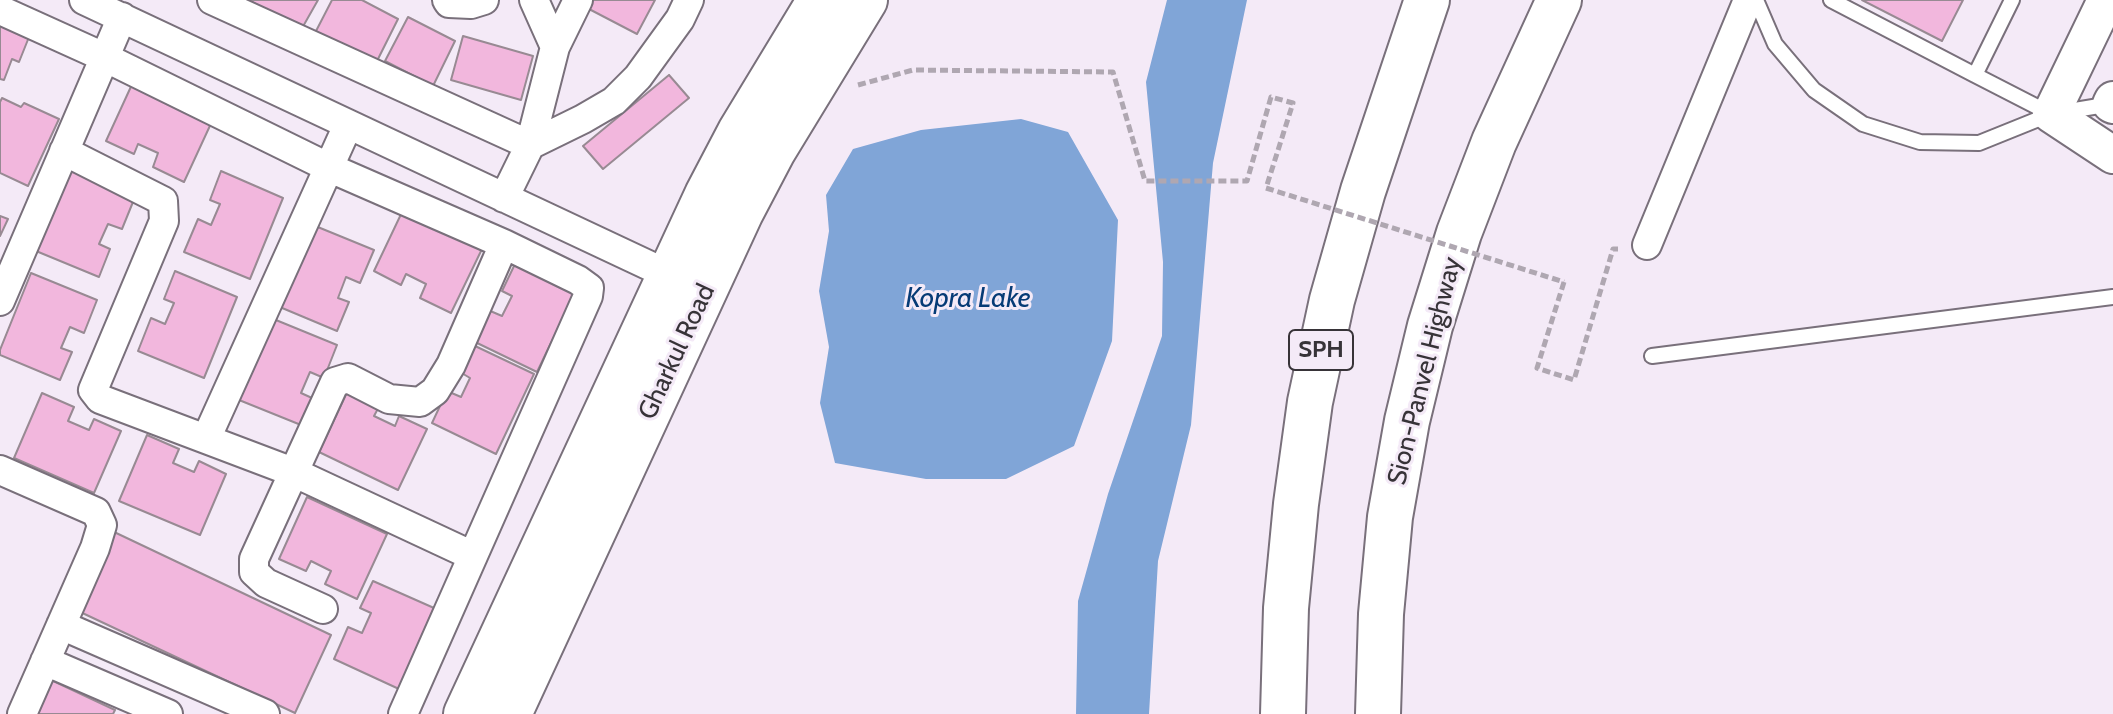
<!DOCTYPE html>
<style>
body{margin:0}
canvas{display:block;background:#f4eaf7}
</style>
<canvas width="2113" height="714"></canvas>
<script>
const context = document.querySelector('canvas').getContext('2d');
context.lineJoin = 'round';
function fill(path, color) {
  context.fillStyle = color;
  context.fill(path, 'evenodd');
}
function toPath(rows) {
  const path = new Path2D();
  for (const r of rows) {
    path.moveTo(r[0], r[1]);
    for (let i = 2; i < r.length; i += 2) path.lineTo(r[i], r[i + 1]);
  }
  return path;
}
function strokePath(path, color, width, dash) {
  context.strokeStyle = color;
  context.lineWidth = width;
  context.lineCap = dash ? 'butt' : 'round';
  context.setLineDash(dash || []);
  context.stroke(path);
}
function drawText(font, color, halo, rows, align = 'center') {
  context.font = font + ' Cabin,sans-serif';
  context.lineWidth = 6;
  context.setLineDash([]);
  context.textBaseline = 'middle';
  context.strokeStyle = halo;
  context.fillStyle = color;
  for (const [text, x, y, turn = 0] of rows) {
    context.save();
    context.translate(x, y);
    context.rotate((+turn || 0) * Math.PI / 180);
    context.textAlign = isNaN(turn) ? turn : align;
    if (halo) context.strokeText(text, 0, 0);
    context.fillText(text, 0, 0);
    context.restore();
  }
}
const water = toPath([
 [1167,0,1247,0,1213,163,1191,425,1158,561,1149,714,1076,714,1078,601,1108,494,1162,336,1163,262,1146,82],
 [1021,119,1068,132,1118,220,1112,341,1074,446,1006,479,926,479,835,463,820,403,829,347,819,291,829,231,826,195,853,149,921,130]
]);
const building = toPath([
 [249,0,318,0,301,30,249,0],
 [332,0,362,0,398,19,376,63,315,33,332,0],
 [593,0,655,0,637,34,589,9,593,0],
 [1862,0,1963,0,1942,41,1862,0],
 [0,13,33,27,19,62,12,59,4,80,0,79,0,13],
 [408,17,455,41,433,86,385,61,408,17],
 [463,36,533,56,521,100,451,80,463,36],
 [669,75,689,98,603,169,583,146,669,75],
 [134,80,214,117,184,182,153,167,158,153,138,144,134,154,106,141,134,80],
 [2,98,21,107,24,103,59,119,28,186,0,173,0,102,2,98],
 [69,170,135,197,122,229,108,224,99,244,110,249,99,277,36,251,69,170],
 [221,171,283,198,250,279,184,252,198,219,211,225,220,204,210,200,221,171],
 [403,210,482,249,451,313,420,298,426,284,406,274,401,285,374,271,403,210],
 [0,216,8,219,0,236,0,216],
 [308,223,374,250,360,283,346,277,338,298,349,302,337,331,275,305,308,223],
 [515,264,575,293,537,372,473,341,488,310,502,316,512,296,502,291,515,264],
 [175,271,237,297,204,378,138,351,151,318,165,324,174,303,164,299,175,271],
 [31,273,97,300,84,333,70,327,61,348,72,352,60,380,0,355,0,350,31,273],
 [271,318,337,345,324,378,310,372,301,393,312,398,301,425,239,400,271,318],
 [473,345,534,374,496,454,432,423,447,391,461,397,470,378,460,372,473,345],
 [349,388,381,403,374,416,395,426,399,416,427,429,398,490,319,452,349,388],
 [42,393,74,407,68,421,89,430,94,419,121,431,94,493,14,458,42,393],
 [147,435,179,449,173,463,194,472,199,461,226,474,200,535,119,501,147,435],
 [307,497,387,534,357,599,325,584,331,571,311,561,306,571,279,559,307,497],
 [112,531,331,635,295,713,76,610,112,531],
 [373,581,434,608,399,689,334,659,348,627,362,633,371,613,360,608,373,581],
 [49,679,115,710,113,714,38,714,39,712,34,710,49,679]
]);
const path = toPath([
 [858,85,913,70,1113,72,1145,181,1247,181,1271,97,1293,103,1266,188],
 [1564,282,1537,368,1574,380,1613,249,1618,249]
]);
const service = toPath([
 [1756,0,1775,44,1814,90,1863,124,1920,142,1979,143,2051,114,2111,104],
 [1831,0,1975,75,2012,0],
 [1975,75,2051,114],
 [1652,356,2113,297]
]);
const minor = toPath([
 [84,0,682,281],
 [212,0,530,145],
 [447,0,449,3,471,4,484,0],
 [0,10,104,57,330,168,504,244,578,280,589,288,588,296,403,714],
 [555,47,578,0],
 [530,145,583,119,614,101,638,77,680,19,689,0],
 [64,151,163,201,164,221,93,390,100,399,293,472,473,556],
 [504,198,530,145,555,47,534,0],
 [1647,245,1748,0],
 [0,301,122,17],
 [206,439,348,125],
 [0,470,96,512,102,525,95,548,22,714],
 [323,609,266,583,254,572,254,559,335,382,348,378,389,399,420,402,435,391,451,365,504,244],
 [61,625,265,714],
 [45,661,168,714]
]);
const tertiary = toPath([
 [2106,0,2051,114,2113,155],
 [2113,100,2111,104,2113,105]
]);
const primary = toPath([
 [466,714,707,195,740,132,820,0],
 [509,714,741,212,773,151,865,0]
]);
const motorway = toPath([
 [1283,714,1286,608,1296,504,1310,402,1332,300,1363,191,1427,0],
 [1378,714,1381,614,1390,517,1407,421,1430,326,1459,233,1494,142,1559,0]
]);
const pathBridge = toPath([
 [1266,188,1564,282]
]);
const shields = [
 [1321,350,64]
];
const shieldNames = [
 ["SPH",1321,350]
];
const streetNames = [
 ["Gharkul Road",677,352,-65],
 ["Sion-Panvel Highway",1425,371,-76]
];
const waterNames = [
 ["Kopra Lake",968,299]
];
fill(water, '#80a5d7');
fill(building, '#f2b7dd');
strokePath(building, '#988a93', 2);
strokePath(service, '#79707b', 18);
strokePath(minor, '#79707b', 32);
strokePath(tertiary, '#79707b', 40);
strokePath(primary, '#79707b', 48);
strokePath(motorway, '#79707b', 48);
strokePath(path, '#afa7b1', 5, [8, 4]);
strokePath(service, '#fff', 14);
strokePath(minor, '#fff', 28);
strokePath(tertiary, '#fff', 36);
strokePath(primary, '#fff', 44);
strokePath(motorway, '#fff', 44);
strokePath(pathBridge, '#afa7b1', 5, [8, 4]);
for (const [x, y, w] of shields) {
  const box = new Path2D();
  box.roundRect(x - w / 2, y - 20, w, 40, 6);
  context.fillStyle = '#f4eaf7';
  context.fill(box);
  strokePath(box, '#373338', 2);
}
drawText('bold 24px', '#373338', null, shieldNames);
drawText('26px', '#373338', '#f4eaf7', streetNames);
drawText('italic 28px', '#063b76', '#f4eaf7', waterNames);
</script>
